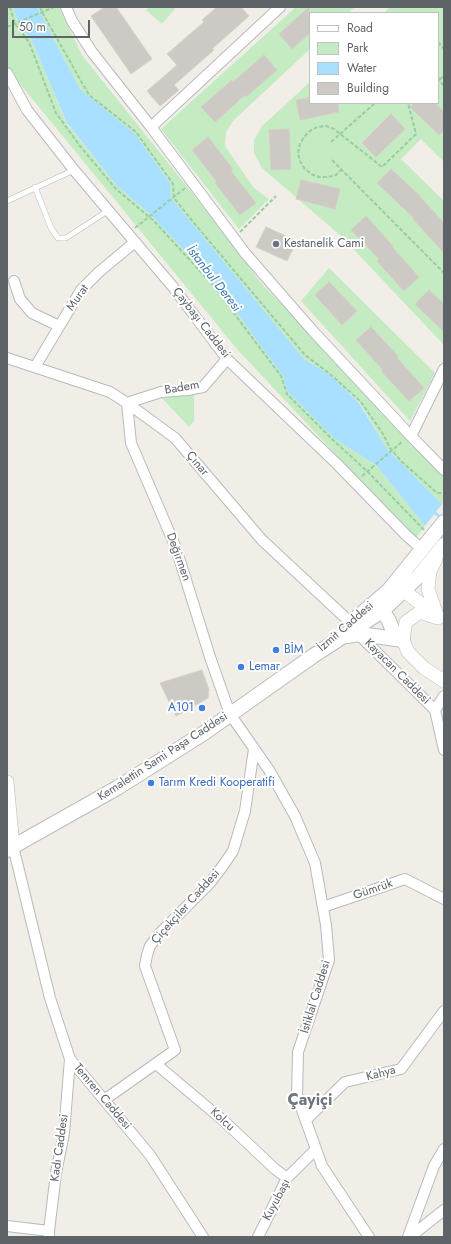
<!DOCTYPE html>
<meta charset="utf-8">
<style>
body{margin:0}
#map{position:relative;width:451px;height:1244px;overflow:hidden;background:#f1eee7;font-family:Jost,sans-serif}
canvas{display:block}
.frame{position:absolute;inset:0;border:8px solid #5e6368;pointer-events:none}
.legend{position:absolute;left:309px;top:12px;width:130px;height:92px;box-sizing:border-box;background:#fff;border:1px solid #bfc1c3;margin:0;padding:5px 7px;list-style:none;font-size:12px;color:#5e6368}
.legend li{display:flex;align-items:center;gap:8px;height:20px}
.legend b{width:20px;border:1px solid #bfc1c3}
.scale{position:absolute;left:12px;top:20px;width:78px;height:18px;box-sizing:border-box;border:2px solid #5e6368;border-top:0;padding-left:5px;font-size:12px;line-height:14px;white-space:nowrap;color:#5e6368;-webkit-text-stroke:3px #fff;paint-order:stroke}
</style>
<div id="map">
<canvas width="451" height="1244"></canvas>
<div class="frame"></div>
<ul class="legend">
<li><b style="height:5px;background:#fff"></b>Road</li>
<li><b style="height:11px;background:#c4ebc2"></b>Park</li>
<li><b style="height:11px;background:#a9dfff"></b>Water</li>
<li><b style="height:11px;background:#cdc9c4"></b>Building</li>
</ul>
<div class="scale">50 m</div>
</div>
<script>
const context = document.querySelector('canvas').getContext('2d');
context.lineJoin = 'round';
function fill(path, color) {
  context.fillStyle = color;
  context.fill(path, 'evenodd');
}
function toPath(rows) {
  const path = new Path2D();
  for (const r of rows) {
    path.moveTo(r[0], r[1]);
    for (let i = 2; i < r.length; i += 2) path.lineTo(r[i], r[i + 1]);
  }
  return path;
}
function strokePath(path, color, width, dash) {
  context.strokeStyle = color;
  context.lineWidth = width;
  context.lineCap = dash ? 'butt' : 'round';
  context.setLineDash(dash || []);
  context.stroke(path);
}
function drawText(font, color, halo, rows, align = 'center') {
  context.font = font + ' Jost,sans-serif';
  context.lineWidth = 4;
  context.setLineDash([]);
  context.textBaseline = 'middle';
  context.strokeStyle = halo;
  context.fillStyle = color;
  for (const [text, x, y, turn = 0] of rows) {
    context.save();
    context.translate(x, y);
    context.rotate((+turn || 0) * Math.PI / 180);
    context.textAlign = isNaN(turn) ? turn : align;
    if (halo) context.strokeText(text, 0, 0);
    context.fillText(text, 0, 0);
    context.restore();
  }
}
const green = toPath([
 [7,7,13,7,18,21,32,41,67,124,117,186,151,215,215,283,283,376,287,391,335,439,376,465,425,526,415,539,237,349,7,68],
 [37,7,59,7,82,55,212,218,261,283,444,474,444,501,442,504,387,449,360,403,330,375,304,359,171,198,170,183,135,134,80,89],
 [149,7,173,7,175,9,162,24,146,10],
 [296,7,355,7,348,13,310,13,310,49,233,121,226,132,225,146,254,188,269,199,239,229,161,129],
 [390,7,444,7,444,162,421,139,401,159,444,201,444,345,341,236,262,168,254,153,254,140,262,126,310,82,310,103,438,103,438,13,384,13],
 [329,268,435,373,410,421,301,301],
 [194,395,194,421,189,427,162,398]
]);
const water = toPath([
 [13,7,37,7,80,89,135,134,170,183,171,198,304,359,330,375,359,403,387,449,442,504,425,526,376,465,335,439,287,391,283,376,215,283,151,215,117,186,67,123,32,41,18,21]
]);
const stream = toPath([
 [432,510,441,518]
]);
const building = toPath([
 [105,7,116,7,152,59,131,74,91,16,105,7],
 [217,7,241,7,249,16,212,49,214,50,174,85,179,90,160,106,147,91,177,65,167,54,204,22,202,20,217,7],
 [309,7,310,33,292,49,279,34,309,7],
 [264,55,277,70,246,97,245,95,215,122,201,107,232,80,233,82,264,55],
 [310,98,310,103,338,103,339,112,300,120,296,100,310,98],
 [414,103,435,103,444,112,444,130,439,135,410,107,414,103],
 [391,114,405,129,376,157,362,143,391,114],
 [289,129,291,169,271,170,269,130,289,129],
 [208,137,233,169,231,171,256,203,240,215,215,183,217,182,192,150,208,137],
 [391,169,420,196,420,197,444,223,444,253,413,219,414,218,377,183,391,169],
 [301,180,340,189,335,209,296,199,301,180],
 [366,216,393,246,392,247,419,277,404,291,377,261,379,259,351,230,366,216],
 [266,227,297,241,287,261,256,247,266,227],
 [329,282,357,311,342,325,315,295,329,282],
 [429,290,444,304,444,332,415,304,429,290],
 [371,327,398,356,397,358,424,388,409,401,382,372,383,370,356,340,371,327],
 [202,670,209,690,208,698,176,716,160,683,202,670]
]);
const path = toPath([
 [10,7,15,24,29,42,56,113,80,146,116,189,154,221,212,284,281,376,287,394,334,441,368,472,424,530],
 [40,7,42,12,89,95,136,132,173,184,174,198,194,223,305,355,330,374,361,402,383,434,390,448,401,461,437,493,444,493],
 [7,27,54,7],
 [438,42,444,49],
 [438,77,444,87],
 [440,80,444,74],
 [331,142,375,103],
 [332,160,444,273],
 [342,169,336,175,328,177,319,177,311,174,304,168,300,161,298,153,300,144,304,137,310,131,317,127,326,126,334,129,382,167,416,134,408,103],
 [135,228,185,188],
 [240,232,276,196],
 [362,476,403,441]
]);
const service = toPath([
 [35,187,51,228,58,238,66,238,109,210],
 [7,201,74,170]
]);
const minor = toPath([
 [66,7,72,21,92,52,151,127,245,253,312,330,409,434,444,470],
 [7,73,27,110,74,170,173,287,227,359,336,463,407,536,423,550],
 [151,127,280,7],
 [14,281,20,299,32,313,59,326],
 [7,358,110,392,127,403,175,438,262,540,351,623],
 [35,367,81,290,99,272,135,242],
 [127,403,131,443,176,548,210,657,230,714,269,770,295,816,315,863,326,925,329,960,298,1052,297,1096,322,1166,369,1237],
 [127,403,161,392,188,390,203,387,227,359],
 [411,436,444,369],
 [358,634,435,710],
 [444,696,435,710,444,750],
 [13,846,50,998,70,1059,150,1155,203,1237],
 [323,907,405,879,444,899],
 [156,1064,225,1122,275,1169,287,1178],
 [104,1100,175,1050,145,966,147,955,150,946,160,933,209,884,222,867,233,851,245,811,254,749],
 [306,1120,345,1082,401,1069,444,1011],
 [7,1226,49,1231],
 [49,1237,49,1231,56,1173,64,1133,70,1059],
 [258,1237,287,1178,316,1149],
 [408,1237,434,1166,444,1149],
 [410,1237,444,1210]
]);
const tertiary = toPath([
 [436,559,430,571,428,589,438,618],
 [392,590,404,591,433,613],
 [438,618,420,612,406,622,403,640,408,652,424,668,444,681],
 [7,782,13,846]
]);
const secondary = toPath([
 [378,603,389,621,393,631,403,640],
 [354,620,389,590,444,522],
 [347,636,360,634,403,640],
 [7,850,117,788,204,733,313,656,382,611,419,576,444,545]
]);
const markers = [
 [276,244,4,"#6b7280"],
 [276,650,4,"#3f7fe0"],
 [241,667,4,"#3f7fe0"],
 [202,708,4,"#3f7fe0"],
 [151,783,4,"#3f7fe0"]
];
const worshipNames = [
 ["Kestanelik Cami",284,244]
];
const streetNames = [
 ["Murat",78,298,-55],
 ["Çaybaşı Caddesi",201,323,52],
 ["Badem",182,388,-10],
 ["Çınar",197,464,50],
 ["Değirmen",178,557,70],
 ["İzmit Caddesi",346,627,-41],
 ["Kayacan Caddesi",397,672,45],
 ["Kemalettin Sami Paşa Caddesi",163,757,-33],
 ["Gümrük",373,890,-19],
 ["Çiçekçiler Caddesi",186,907,-48],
 ["İstiklal Caddesi",316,997,-73],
 ["Kahya",381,1074,-14],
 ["Temren Caddesi",102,1097,50],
 ["Kolcu",222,1120,42],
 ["Kadı Caddesi",60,1148,-82],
 ["Kuyubaşı",277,1200,-62]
];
const shopNames = [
 ["BİM",284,650],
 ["Lemar",249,667],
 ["A101",194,708,"right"],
 ["Tarım Kredi Kooperatifi",159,783]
];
const waterNames = [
 ["İstanbul Deresi",213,279,52]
];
const districtNames = [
 ["Çayiçi",310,1101]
];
fill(green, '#c4ebc2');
fill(water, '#a9dfff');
strokePath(stream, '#a9dfff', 3);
fill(building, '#cdc9c4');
strokePath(building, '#d7d0c4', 1);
strokePath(service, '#b7babe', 6);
strokePath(minor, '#b7babe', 12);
strokePath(tertiary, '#b7babe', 14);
strokePath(secondary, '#b8bcc1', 16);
strokePath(path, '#99cda5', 2, [4, 2]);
strokePath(service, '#fff', 5);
strokePath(minor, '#fff', 10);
strokePath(tertiary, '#fff', 13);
strokePath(secondary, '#fff', 14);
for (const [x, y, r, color] of markers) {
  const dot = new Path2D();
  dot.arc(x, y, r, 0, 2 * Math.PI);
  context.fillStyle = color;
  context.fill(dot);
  strokePath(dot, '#fff', 1.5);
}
drawText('12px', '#5b616d', '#fff', worshipNames, 'left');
drawText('12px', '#5e6368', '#fff', streetNames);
drawText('12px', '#366cbe', '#fff', shopNames, 'left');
drawText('italic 13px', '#397bb2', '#fff', waterNames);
drawText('bold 16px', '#6f757a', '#fff', districtNames);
</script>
